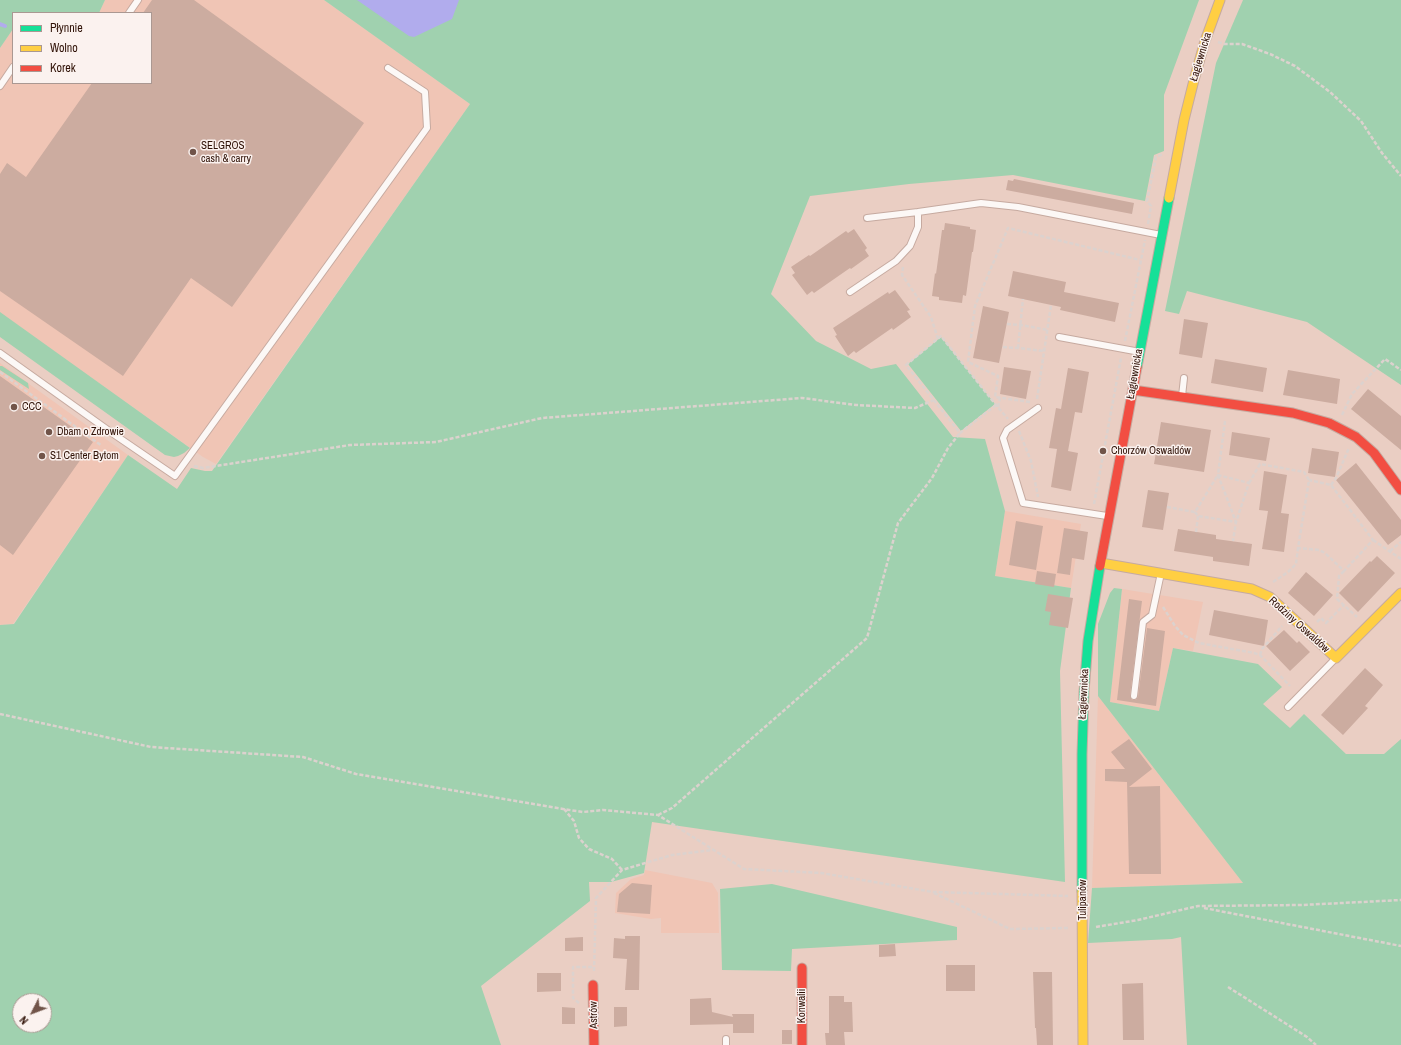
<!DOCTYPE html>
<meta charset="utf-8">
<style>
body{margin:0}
#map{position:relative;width:1401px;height:1045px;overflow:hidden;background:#eacec3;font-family:"Archivo Narrow",sans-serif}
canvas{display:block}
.legend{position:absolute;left:12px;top:12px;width:140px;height:72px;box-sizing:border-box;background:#fbf2ef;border:1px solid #aa9892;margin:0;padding:5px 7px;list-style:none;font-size:12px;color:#301207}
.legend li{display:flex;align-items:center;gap:8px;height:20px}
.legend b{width:20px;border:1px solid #aa9892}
.north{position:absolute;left:12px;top:993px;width:40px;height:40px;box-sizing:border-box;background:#fbf2ef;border:1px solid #aa9892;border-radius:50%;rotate:228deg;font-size:11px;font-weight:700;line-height:16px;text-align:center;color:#301207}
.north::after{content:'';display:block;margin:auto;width:14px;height:18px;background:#715449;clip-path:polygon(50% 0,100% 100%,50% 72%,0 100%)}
</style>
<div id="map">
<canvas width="1401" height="1045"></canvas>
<ul class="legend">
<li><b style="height:5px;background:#16e098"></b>Płynnie</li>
<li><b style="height:5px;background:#ffcf43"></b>Wolno</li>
<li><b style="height:5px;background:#f24e42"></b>Korek</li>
</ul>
<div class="north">N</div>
</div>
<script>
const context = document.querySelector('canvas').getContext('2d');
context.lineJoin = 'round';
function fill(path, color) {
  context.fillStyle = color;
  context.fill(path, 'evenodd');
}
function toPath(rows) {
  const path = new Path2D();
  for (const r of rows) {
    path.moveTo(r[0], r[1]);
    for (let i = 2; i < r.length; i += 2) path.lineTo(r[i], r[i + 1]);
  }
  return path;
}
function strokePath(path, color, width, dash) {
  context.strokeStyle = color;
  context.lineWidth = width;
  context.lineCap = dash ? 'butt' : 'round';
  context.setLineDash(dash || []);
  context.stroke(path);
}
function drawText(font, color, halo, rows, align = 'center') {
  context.font = font + ' "Archivo Narrow",sans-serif';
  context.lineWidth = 3;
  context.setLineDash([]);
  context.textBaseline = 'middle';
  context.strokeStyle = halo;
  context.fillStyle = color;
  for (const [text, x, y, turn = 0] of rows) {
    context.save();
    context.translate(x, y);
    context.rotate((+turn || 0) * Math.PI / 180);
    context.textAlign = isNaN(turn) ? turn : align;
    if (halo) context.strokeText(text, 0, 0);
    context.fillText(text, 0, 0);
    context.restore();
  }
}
const built = toPath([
 [105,0,324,0,470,104,216,464,203,457,0,313,0,48,13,29,13,83,151,83,151,13,99,13],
 [0,363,128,455,13,624,0,625],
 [1005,511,1081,524,1071,588,995,576],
 [1122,589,1203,602,1193,651,1173,648,1159,711,1110,702],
 [1098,696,1243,883,1092,888],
 [645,870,712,883,718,893,719,933,661,933,661,918,651,919,615,913,616,893,631,879,644,875]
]);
const green = toPath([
 [0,0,105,0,99,13,13,13,13,29,0,48],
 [324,0,1199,0,1164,95,1164,151,1154,155,1145,201,1013,175,909,184,810,196,771,294,816,341,871,369,896,364,953,437,985,439,1005,511,995,576,1071,588,1060,671,1065,882,652,822,644,873,611,882,589,882,590,901,481,986,501,1045,0,1045,0,625,14,624,128,455,177,489,191,468,205,471,212,471,470,104],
 [20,1001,44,1001,44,1025,20,1025],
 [1243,0,1401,0,1401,385,1307,322,1187,291,1179,314,1165,311,1216,63],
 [0,312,190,448,184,453,178,456,174,457,165,455,0,337],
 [941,337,995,404,961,431,908,364],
 [0,366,2,366,28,383,29,389,0,370],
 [1114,588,1122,589,1110,702,1159,711,1173,648,1258,664,1282,687,1263,704,1290,728,1304,714,1346,754,1384,754,1401,739,1401,1045,1187,1045,1181,937,1172,939,1088,943,1092,888,1243,883,1098,696,1098,624,1110,593],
 [772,884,957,927,957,940,792,949,791,971,722,970,720,889]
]);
const water = toPath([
 [357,0,459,0,452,19,414,37,409,36]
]);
const stream = toPath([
 [0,24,5,26]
]);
const building = toPath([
 [152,0,194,0,364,123,232,307,191,278,123,376,0,291,0,174,7,163,26,177,92,83,151,83,151,13,143,13],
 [1014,179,1134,203,1132,214,1006,190,1008,180,1013,181],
 [945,223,970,227,970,229,976,230,973,252,972,252,966,296,963,295,962,303,939,300,939,297,932,296,935,273,936,274,942,230,944,230],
 [854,229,867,248,865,250,869,256,851,269,850,268,814,293,812,291,807,295,792,275,795,273,791,267,809,255,810,256,846,231,848,233],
 [1013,271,1066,282,1064,292,1119,303,1115,322,1060,310,1061,307,1008,296],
 [895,290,910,310,907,311,911,317,893,330,892,328,856,353,854,351,848,356,835,336,837,335,833,328,888,292,889,294],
 [983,306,1009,312,999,363,973,358],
 [1184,319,1208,323,1202,358,1179,354],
 [1215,359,1267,368,1263,392,1211,383],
 [1004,367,1031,371,1026,399,1000,394],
 [1068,368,1089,372,1082,413,1075,412,1068,451,1078,453,1071,491,1051,487,1057,449,1049,448,1056,408,1061,409],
 [1288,370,1340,379,1337,404,1283,395],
 [0,376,93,442,13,555,0,545],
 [1368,389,1401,416,1401,450,1351,409],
 [1161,422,1211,430,1204,472,1154,464],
 [1232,432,1270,438,1266,461,1229,455],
 [1312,448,1339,452,1335,477,1308,473],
 [1356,463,1401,520,1401,535,1388,545,1336,480],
 [1264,471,1287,475,1281,513,1289,514,1284,552,1262,549,1268,511,1259,510],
 [1148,490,1169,493,1163,530,1142,527],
 [1016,521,1043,526,1036,570,1009,565],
 [1064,528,1088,532,1084,560,1072,558,1070,575,1057,573],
 [1178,529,1216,535,1216,539,1252,544,1249,566,1213,561,1213,557,1174,551],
 [1377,556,1395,573,1358,612,1339,593,1370,561,1371,562],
 [1037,571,1056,574,1054,587,1035,584],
 [1306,572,1333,595,1314,616,1288,593],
 [1048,594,1073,598,1068,628,1049,625,1051,612,1045,611],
 [1129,599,1142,601,1130,695,1132,700,1136,700,1138,697,1147,628,1165,631,1156,706,1117,700],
 [1214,610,1268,620,1264,646,1209,635],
 [1284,630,1297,643,1299,641,1310,652,1290,671,1266,646],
 [1365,668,1383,685,1365,706,1368,708,1343,735,1321,715],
 [1129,739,1152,769,1129,787,1160,786,1161,874,1129,874,1127,782,1105,781,1105,769,1125,769,1111,752],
 [632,883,652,885,650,914,617,912,619,894],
 [625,936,640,936,639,990,625,990,627,959,613,958,614,938,625,939],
 [583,937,583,951,565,951,565,938],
 [895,944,896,956,879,957,879,945],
 [946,965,975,965,975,991,946,991],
 [1033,972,1052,972,1053,1045,1037,1045,1036,1028,1035,1028],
 [537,973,561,973,561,991,537,992],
 [1143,983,1144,1040,1123,1040,1122,984],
 [829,996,844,996,844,1002,852,1002,853,1032,844,1032,845,1045,826,1045,825,1033,829,1033],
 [711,998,712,1012,733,1017,732,1014,754,1014,754,1033,733,1033,733,1024,690,1025,690,999],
 [562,1007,575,1008,575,1024,562,1024],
 [614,1007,627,1007,627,1026,614,1027],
 [782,1030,792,1030,792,1044,782,1044]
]);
const path = toPath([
 [1218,42,1224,44,1242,44,1270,54,1295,66,1330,92,1361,121,1382,153,1401,176],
 [1148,224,1151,206,1147,201,1156,157,1163,154],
 [903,267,902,275,931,317,938,339],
 [1007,324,1021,325,1048,330],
 [1125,341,1145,240],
 [1003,347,1018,348,1044,351],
 [1018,348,1023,299],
 [0,372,102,446],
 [1037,399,1051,305],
 [1030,402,995,397,998,376,968,362,975,306,1008,228,1140,260],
 [996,405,960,433,906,365,941,336,960,360,996,405,1008,419],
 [998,407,1000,398],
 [1342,415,1352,394,1385,359,1401,370],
 [1225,421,1218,475,1249,483,1236,522,1233,541],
 [1019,431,1031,461,1038,497],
 [194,466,203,468,350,445,436,442,542,418,802,398,856,405,915,408,934,400],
 [1249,483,1260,464,1304,472,1309,480,1298,548,1319,550,1325,553,1344,571,1373,540,1331,485,1309,480],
 [1331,485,1336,478,1349,448],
 [1094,504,1121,358],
 [1167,507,1195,512,1218,475,1236,522,1198,516,1195,512],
 [1196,532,1198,516],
 [1373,540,1401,559],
 [1390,551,1401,542],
 [1344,571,1339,576,1337,599,1357,617],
 [1273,582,1288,572,1296,564,1298,548],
 [1163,607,1175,626,1183,635,1199,643,1254,653,1260,655,1290,686],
 [1317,622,1321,618,1326,623,1344,605],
 [1260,655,1262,649,1282,626],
 [0,714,151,747,303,757,356,774,563,809,583,812,603,810,658,815,744,869,821,873,933,892,1068,896],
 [564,809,574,821,579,838,589,849,612,859,622,870],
 [658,815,672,808,867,638,898,523,932,478,948,448,960,433],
 [934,893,1010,929,1069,928],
 [1204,908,1401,946],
 [1096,927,1138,920,1198,906,1302,905,1401,900],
 [594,971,596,898,622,870,672,855,713,850],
 [1228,987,1307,1037,1316,1045],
 [579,1003,573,998,573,967,594,967]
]);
const lane = toPath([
 [129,13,138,0],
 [0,86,13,67],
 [867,218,918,212],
 [850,292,896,261,910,246,918,227,918,212,981,203,1018,207,1161,235],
 [1059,337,1140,352],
 [0,353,112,433,175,476,427,128,425,92,388,68],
 [1182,396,1184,378],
 [1038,408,1007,430,1003,438,1023,503,1107,516],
 [1134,696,1143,622,1152,615,1161,573],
 [1288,707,1336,658],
 [726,1039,726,1045]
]);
const fast = toPath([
 [1137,367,1169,198],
 [1082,891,1082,754,1084,692,1088,641,1100,566]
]);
const slow = toPath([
 [1169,198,1184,120,1194,80,1205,41,1220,0],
 [1101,563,1252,589,1270,597,1336,658,1401,593],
 [1082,891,1083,1045]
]);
const jam = toPath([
 [1133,390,1293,413,1329,423,1356,437,1374,453,1401,490],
 [1100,566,1137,367],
 [802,968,802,1045],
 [593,985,594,1045]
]);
const markers = [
 [193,152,4,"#715449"],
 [14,407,4,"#715449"],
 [49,432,4,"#715449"],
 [1103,451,4,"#715449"],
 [42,456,4,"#715449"]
];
const streetNames = [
 ["Łagiewnicka",1201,57,-73],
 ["Łagiewnicka",1135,374,-80],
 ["Rodziny Oswaldów",1299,625,42],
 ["Łagiewnicka",1084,694,-87],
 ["Tulipanów",1083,900,-90],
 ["Konwalii",802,1006,-90],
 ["Astrów",594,1015,-91]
];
const poiNames = [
 ["SELGROS",201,146],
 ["cash & carry",201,159],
 ["CCC",22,407],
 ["Dbam o Zdrowie",57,432],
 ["Chorzów Oswaldów",1111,451],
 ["S1 Center Bytom",50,456]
];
fill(built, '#f0c5b5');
fill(green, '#a0d1af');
fill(water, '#b1aced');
strokePath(stream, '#b1aced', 4);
fill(building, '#ccaca0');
strokePath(lane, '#c6aaa0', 8);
strokePath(fast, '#c6aaa0', 11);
strokePath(slow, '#c6aaa0', 11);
strokePath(jam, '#c6aaa0', 11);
strokePath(path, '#dcd2ce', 2.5, [4, 2]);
strokePath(lane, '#fcf8f6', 6);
strokePath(fast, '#16e098', 9);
strokePath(slow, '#ffcf43', 9);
strokePath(jam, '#f24e42', 9);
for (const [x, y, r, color] of markers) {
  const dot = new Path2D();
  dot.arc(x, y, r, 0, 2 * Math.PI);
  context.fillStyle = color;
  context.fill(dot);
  strokePath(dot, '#fbf2ef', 1.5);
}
drawText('11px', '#301207', '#fbf2ef', streetNames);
drawText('11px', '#301207', '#fbf2ef', poiNames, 'left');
</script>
